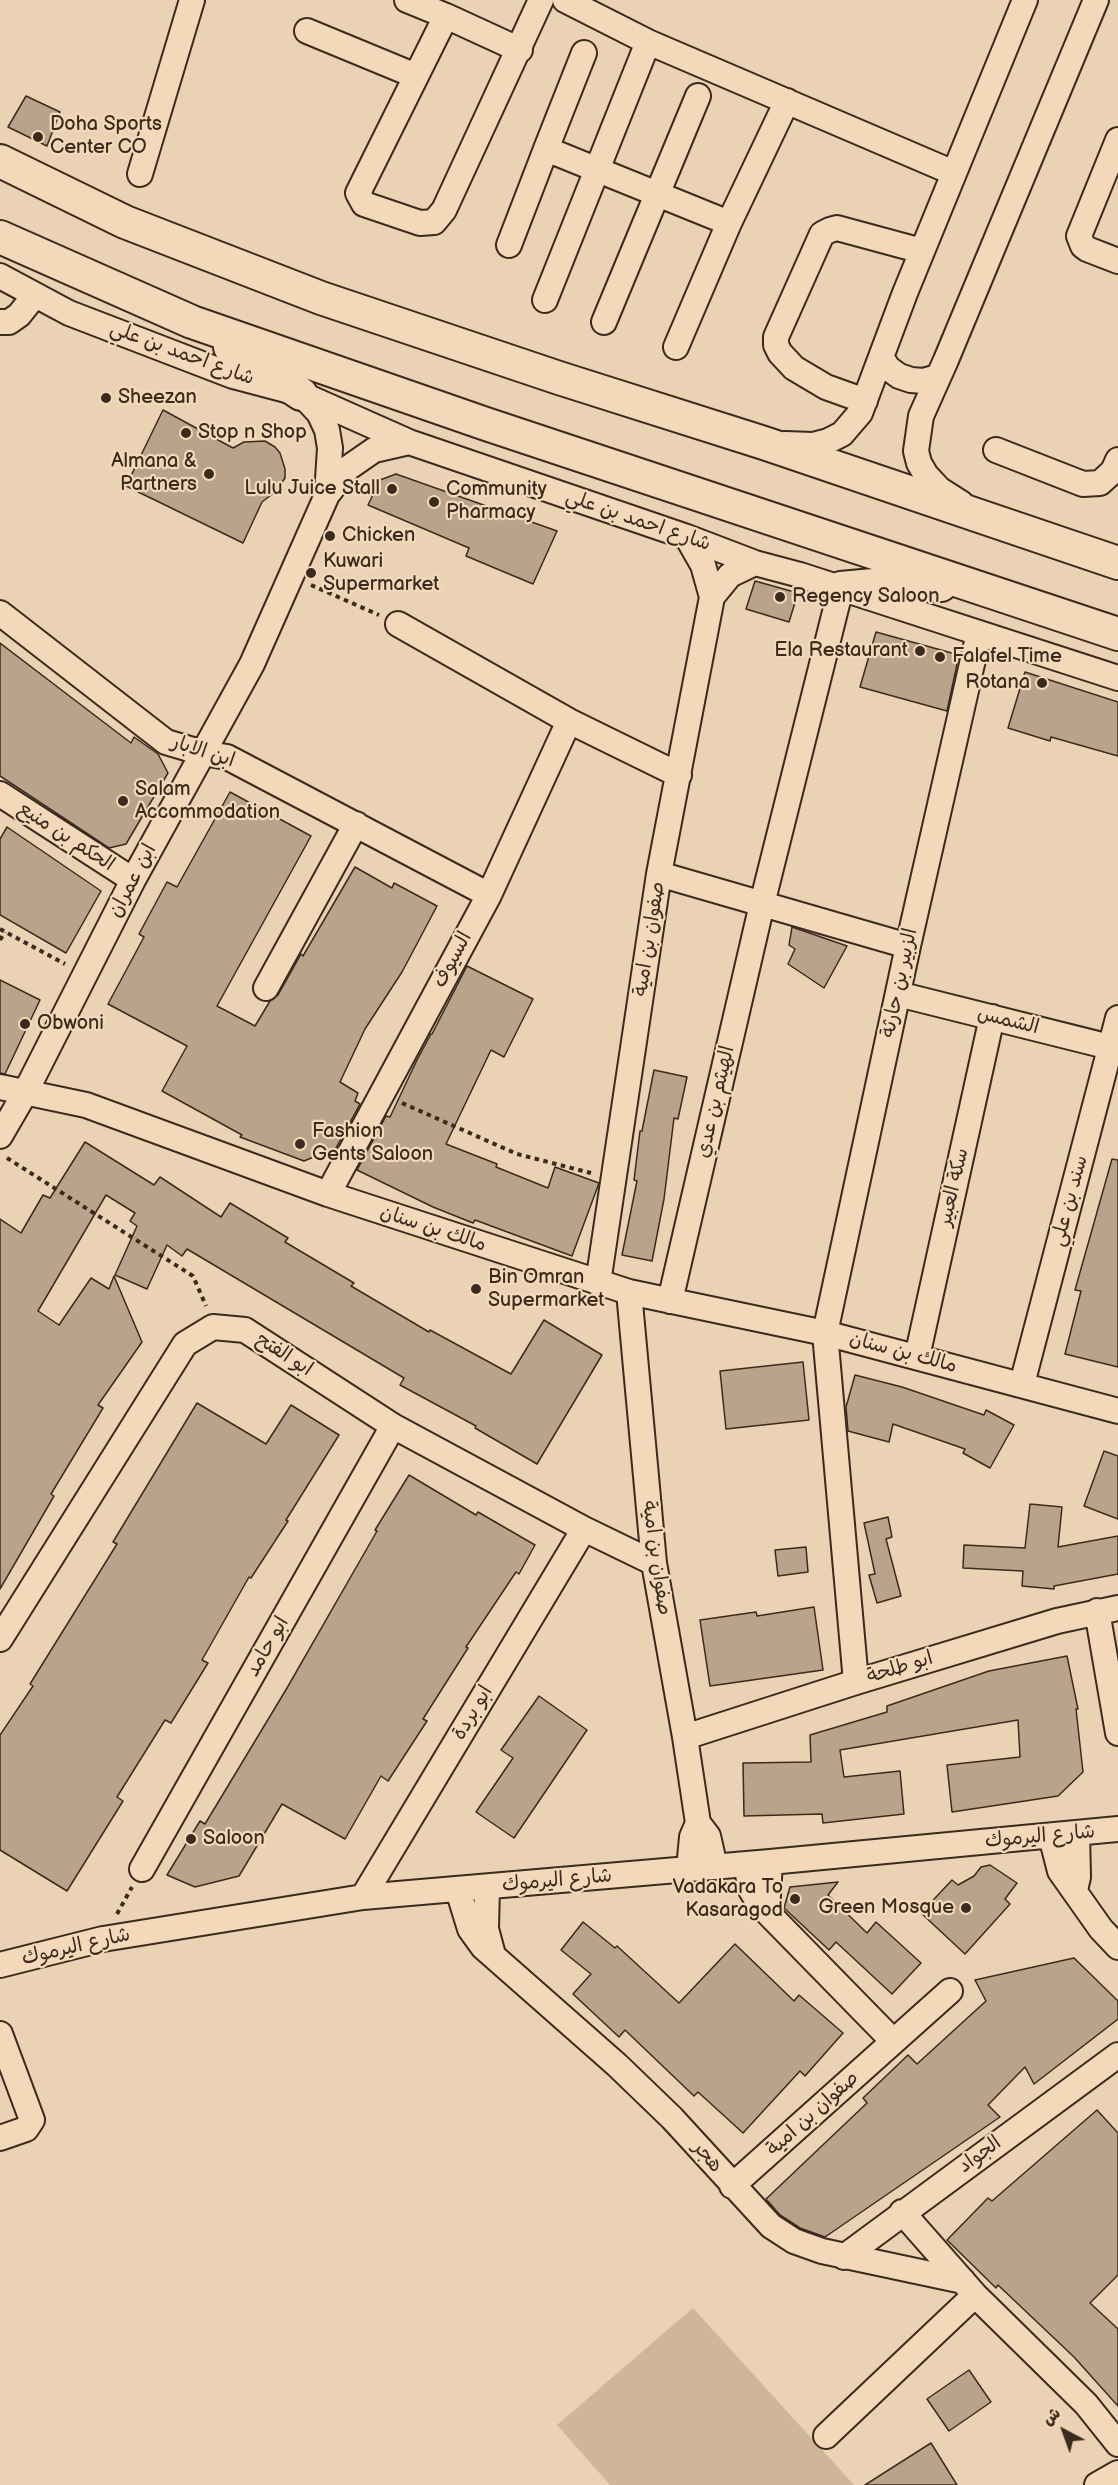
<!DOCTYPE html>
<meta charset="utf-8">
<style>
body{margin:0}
#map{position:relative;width:1118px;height:2485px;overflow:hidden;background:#ecd2b4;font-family:"Balsamiq Sans","Playpen Sans Arabic",sans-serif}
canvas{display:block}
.north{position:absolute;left:1034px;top:2401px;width:60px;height:60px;-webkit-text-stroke:4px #f3d9ba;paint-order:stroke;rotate:319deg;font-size:16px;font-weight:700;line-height:24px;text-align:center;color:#3b2a1e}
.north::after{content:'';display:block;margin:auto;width:21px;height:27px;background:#3b2a1e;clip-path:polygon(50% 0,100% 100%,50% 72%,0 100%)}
</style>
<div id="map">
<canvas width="1118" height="2485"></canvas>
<div class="north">ش</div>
</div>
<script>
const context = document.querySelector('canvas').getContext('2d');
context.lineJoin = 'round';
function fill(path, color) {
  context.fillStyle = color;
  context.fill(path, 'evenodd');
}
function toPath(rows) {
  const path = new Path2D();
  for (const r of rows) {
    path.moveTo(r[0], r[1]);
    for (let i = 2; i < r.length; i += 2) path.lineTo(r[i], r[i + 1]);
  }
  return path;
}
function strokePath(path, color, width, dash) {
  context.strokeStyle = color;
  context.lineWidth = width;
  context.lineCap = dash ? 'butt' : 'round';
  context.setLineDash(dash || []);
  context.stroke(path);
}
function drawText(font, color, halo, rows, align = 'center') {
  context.font = font + ' "Balsamiq Sans","Playpen Sans Arabic",sans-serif';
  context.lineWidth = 4.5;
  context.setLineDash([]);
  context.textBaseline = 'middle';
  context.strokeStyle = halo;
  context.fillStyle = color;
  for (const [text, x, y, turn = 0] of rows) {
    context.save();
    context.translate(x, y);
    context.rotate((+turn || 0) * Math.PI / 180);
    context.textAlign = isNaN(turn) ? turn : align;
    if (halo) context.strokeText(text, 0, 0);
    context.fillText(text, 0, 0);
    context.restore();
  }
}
const green = toPath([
 [693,2308,854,2485,610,2485,557,2425]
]);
const building = toPath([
 [26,96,60,112,47,146,8,127,26,96],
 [163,410,233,448,244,442,265,441,275,447,280,453,285,469,285,478,275,492,262,502,243,543,126,486,163,410],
 [396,474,557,531,533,584,466,556,469,548,368,505,380,480,396,474],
 [755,581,798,593,789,622,746,609,755,581],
 [876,632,959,655,947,711,860,687,876,632],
 [0,643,131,743,134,737,158,754,168,773,126,844,109,848,0,776,0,643],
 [1025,672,1118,702,1118,756,1051,737,1050,741,1008,728,1025,672],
 [230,792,311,836,217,1006,255,1026,270,1001,278,995,301,954,303,956,355,867,392,888,394,883,437,906,402,972,365,1029,340,1082,358,1093,355,1101,360,1104,336,1148,304,1161,240,1137,242,1135,162,1091,187,1046,108,1004,144,937,139,934,167,882,177,887,230,792],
 [7,827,101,891,66,953,0,915,0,839,7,827],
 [792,927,847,946,824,988,788,964,795,949,789,945,792,927],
 [467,966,533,999,504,1057,491,1050,446,1144,497,1164,496,1167,548,1188,555,1167,599,1183,572,1256,475,1220,473,1223,433,1207,357,1170,386,1116,390,1117,417,1060,431,1034,432,1034,467,966],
 [0,980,40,1000,5,1074,0,1073,0,980],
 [654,1070,687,1077,678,1119,674,1118,664,1199,652,1261,622,1255,637,1181,634,1180,640,1131,642,1131,654,1070],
 [85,1142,154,1185,160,1177,221,1217,230,1203,288,1238,285,1242,354,1283,351,1286,429,1332,430,1330,511,1374,544,1320,602,1355,537,1464,475,1428,476,1426,400,1385,404,1378,187,1249,182,1256,167,1245,147,1289,115,1275,137,1226,130,1221,135,1213,106,1195,38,1311,59,1325,91,1278,109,1289,114,1276,142,1342,98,1405,103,1408,51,1494,54,1496,0,1589,0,1219,21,1233,43,1195,50,1198,85,1142],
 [1112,1159,1118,1160,1118,1367,1065,1354,1081,1291,1075,1290,1112,1159],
 [803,1362,809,1420,726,1429,720,1371,803,1362],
 [855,1375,902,1387,984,1415,986,1410,1014,1425,990,1468,963,1453,965,1449,893,1424,889,1442,848,1431,846,1407,855,1375],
 [197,1403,266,1444,291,1405,339,1435,286,1520,288,1521,251,1578,249,1577,202,1660,208,1663,171,1723,165,1720,117,1797,123,1801,67,1891,0,1850,0,1735,33,1686,30,1684,117,1544,113,1542,197,1403],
 [1104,1451,1118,1456,1118,1519,1084,1506,1104,1451],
 [409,1475,476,1515,478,1512,535,1545,519,1574,516,1572,466,1647,468,1648,423,1719,427,1721,388,1781,381,1776,345,1839,282,1804,239,1876,195,1887,167,1875,200,1821,205,1824,287,1688,377,1531,375,1530,409,1475],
 [1030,1504,1062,1507,1058,1547,1118,1536,1118,1574,1054,1586,1054,1589,1022,1586,1023,1571,963,1568,964,1545,1025,1548,1030,1504],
 [888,1517,892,1537,886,1539,901,1596,877,1603,869,1575,875,1574,864,1523,888,1517],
 [806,1547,808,1572,778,1576,775,1550,806,1547],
 [814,1607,823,1670,710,1686,700,1620,756,1612,757,1616,814,1607],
 [1067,1656,1078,1709,1076,1709,1083,1772,1058,1796,952,1812,947,1765,1020,1757,1018,1720,840,1750,844,1777,900,1771,904,1814,823,1823,822,1814,744,1816,743,1763,811,1762,810,1735,887,1712,887,1706,989,1671,1067,1656],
 [539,1696,587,1730,514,1838,476,1812,513,1758,501,1750,539,1696],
 [990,1865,1017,1883,1005,1899,1010,1904,965,1954,921,1913,952,1880,958,1885,974,1876,981,1867,990,1865],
 [838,1882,828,1895,867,1933,876,1922,921,1963,892,1994,836,1942,829,1950,784,1908,790,1887,838,1882],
 [583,1922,615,1948,617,1946,679,2003,735,1944,794,2001,799,1995,843,2033,805,2076,800,2071,743,2133,698,2092,694,2096,625,2030,619,2037,573,1994,591,1974,561,1950,583,1922],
 [1074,1958,1118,2001,1118,2019,1034,2084,1025,2067,988,2105,1000,2117,825,2237,800,2228,780,2215,766,2199,867,2103,863,2098,908,2055,917,2064,986,2001,975,1980,1074,1958],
 [1097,2110,1118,2133,1118,2275,1090,2303,1118,2329,1118,2406,1074,2357,998,2285,996,2288,947,2240,988,2198,992,2201,1097,2110],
 [969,2370,991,2402,949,2431,927,2399,969,2370],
 [931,2443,957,2485,865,2485,931,2443]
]);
const path = toPath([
 [311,585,379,615],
 [0,929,65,964],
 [0,940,5,932],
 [402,1103,517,1154,591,1173],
 [7,1158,193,1276,206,1306],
 [117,1914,132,1887]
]);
const minor = toPath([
 [407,0,446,16,358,193,364,204,420,223,434,222,444,210,541,0],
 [565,0,648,42,954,173],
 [446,16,520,50],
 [307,31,416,76],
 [1118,140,1079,236,1083,246,1087,249,1118,261],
 [546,149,584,53],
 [140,174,192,0],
 [509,245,546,149,729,223],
 [0,276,69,313,233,376,301,394,409,442,687,537,755,563,800,575,1118,678],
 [545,300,648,42],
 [0,322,9,322,19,315,35,295],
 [604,322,698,96],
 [676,347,729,223,787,101],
 [881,357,888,368,899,376,911,380,924,381,937,377],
 [305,398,319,413,327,430,330,448,327,495],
 [865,401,826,387,794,368,780,353,776,345,776,337,822,234,830,230,837,228,922,251],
 [785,444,813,445,828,441,842,434,860,413,905,293,1025,0],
 [996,450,1083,484,1100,483,1113,471,1118,460],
 [961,503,939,489,926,475,919,463,916,451,921,416,946,360,1096,0],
 [712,597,730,575,755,563],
 [0,613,166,742,203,753,227,757,489,895],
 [398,624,569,721,679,775],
 [0,794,133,880],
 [659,874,908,946],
 [266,988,356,824],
 [898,994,1118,1049],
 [0,1087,86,1105,328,1194,629,1292,825,1333,1118,1411],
 [0,1136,25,1093,133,880,252,664,327,495,348,468,374,450,409,442],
 [328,1194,489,895,569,721],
 [598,1283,659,874,712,597,703,565,687,537],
 [629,1292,654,1563,685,1737,698,1823,708,1836,715,1867],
 [670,1301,762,904,841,588],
 [917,1357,992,1017],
 [1022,1384,1118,1018],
 [1097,1611,1118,1733],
 [0,1639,185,1344,213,1327,245,1330,393,1426,584,1529,654,1563],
 [856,1682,825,1333,908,946,979,633],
 [685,1737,856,1682,1057,1621,1118,1608],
 [1051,1836,1060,1871,1101,1929,1118,1947],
 [746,1864,751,1890,760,1905,893,2041],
 [142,1869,393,1426],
 [689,1869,692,1837,698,1823],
 [487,1887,486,1929,493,1955],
 [458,1890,470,1929,483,1947,617,2065,672,2118,771,2226,794,2241,822,2251,963,2281],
 [1075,1890,1078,1877,1077,1833],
 [363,1897,584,1529],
 [767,1912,770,1862],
 [0,1965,103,1939,363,1897,770,1862,1118,1829],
 [0,2034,32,2120,26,2129,0,2138],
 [732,2186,950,1991],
 [902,2212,975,2295,1086,2404,1118,2444],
 [844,2257,1118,2055],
 [826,2436,975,2295],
 [1097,2485,1118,2473]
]);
const major = toPath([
 [0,161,125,222,321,298,559,378,764,443,1118,563],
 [0,237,192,322,486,424,1118,634],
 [230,347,301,394],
 [841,588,895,583,941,585]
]);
const markers = [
 [38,137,6,"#3b2a1e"],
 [106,398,6,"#3b2a1e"],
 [186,433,6,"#3b2a1e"],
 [209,474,6,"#3b2a1e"],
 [392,489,6,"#3b2a1e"],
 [434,502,6,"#3b2a1e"],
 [330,536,6,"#3b2a1e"],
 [311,573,6,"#3b2a1e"],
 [780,597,6,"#3b2a1e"],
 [920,651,6,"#3b2a1e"],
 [940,657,6,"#3b2a1e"],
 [1042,683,6,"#3b2a1e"],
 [123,801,6,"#3b2a1e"],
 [25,1024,6,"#3b2a1e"],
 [300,1144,6,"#3b2a1e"],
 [476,1289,6,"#3b2a1e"],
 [191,1839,6,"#3b2a1e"],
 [795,1899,6,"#3b2a1e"],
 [966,1908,6,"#3b2a1e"]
];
const poiNames = [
 ["Doha Sports",50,125],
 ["Center CO",50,148],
 ["Sheezan",118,398],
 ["Stop n Shop",198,433],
 ["Almana &",197,462,"right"],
 ["Partners",197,485,"right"],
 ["Lulu Juice Stall",380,489,"right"],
 ["Community",446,490],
 ["Pharmacy",446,513],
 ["Chicken",342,536],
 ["Kuwari",323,562],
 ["Supermarket",323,585],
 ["Regency Saloon",792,597],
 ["Ela Restaurant",908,651,"right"],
 ["Falafel Time",952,657],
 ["Rotana",1030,683,"right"],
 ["Salam",135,790],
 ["Accommodation",135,813],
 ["Obwoni",37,1024],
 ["Fashion",312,1132],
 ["Gents Saloon",312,1155],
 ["Bin Omran",488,1278],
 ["Supermarket",488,1301],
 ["Saloon",203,1839],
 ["Vadakara To",783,1888,"right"],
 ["Kasaragod",783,1911,"right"],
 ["Green Mosque",954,1908,"right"]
];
const streetNames = [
 ["شارع احمد بن علي",182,354,20],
 ["شارع احمد بن علي",638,521,19],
 ["ابن الابار",203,752,18],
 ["الحكم بن منيع",66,837,33],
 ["ابن عمران",133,881,-62],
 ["صفوان بن امية",650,939,-81],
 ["السيوف",453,960,-62],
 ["الزبير بن حارثة",900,983,-78],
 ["الشمس",1008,1021,14],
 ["الهيثم بن عدي",716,1102,-77],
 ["سكة العبير",954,1187,-77],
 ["سند بن علي",1070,1201,-75],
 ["مالك بن سنان",433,1229,18],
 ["مالك بن سنان",903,1353,15],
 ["ابو الفتح",284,1355,33],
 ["صفوان بن امية",656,1558,82],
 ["ابو حامد",268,1647,-60],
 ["ابو طلحة",900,1668,-17],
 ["ابو بردة",473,1713,-59],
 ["شارع اليرموك",1040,1837,-5],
 ["شارع اليرموك",557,1881,-5],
 ["شارع اليرموك",76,1947,-13],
 ["صفوان بن امية",813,2114,-42],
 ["الجواد",980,2155,-36],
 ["هجر",707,2157,49]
];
fill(green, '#cfb69b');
fill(building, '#baa38a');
strokePath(building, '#3b2a1e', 1.5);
strokePath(minor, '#3b2a1e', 28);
strokePath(major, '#3b2a1e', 36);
strokePath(path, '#3b2a1e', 4, [4.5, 4.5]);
strokePath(minor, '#f3d9ba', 24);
strokePath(major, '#f3d9ba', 32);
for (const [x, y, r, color] of markers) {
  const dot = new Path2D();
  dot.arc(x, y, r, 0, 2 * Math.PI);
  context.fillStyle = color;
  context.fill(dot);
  strokePath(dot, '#f3d9ba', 2);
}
drawText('20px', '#3b2a1e', '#f3d9ba', poiNames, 'left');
drawText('20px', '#3b2a1e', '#f3d9ba', streetNames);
</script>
